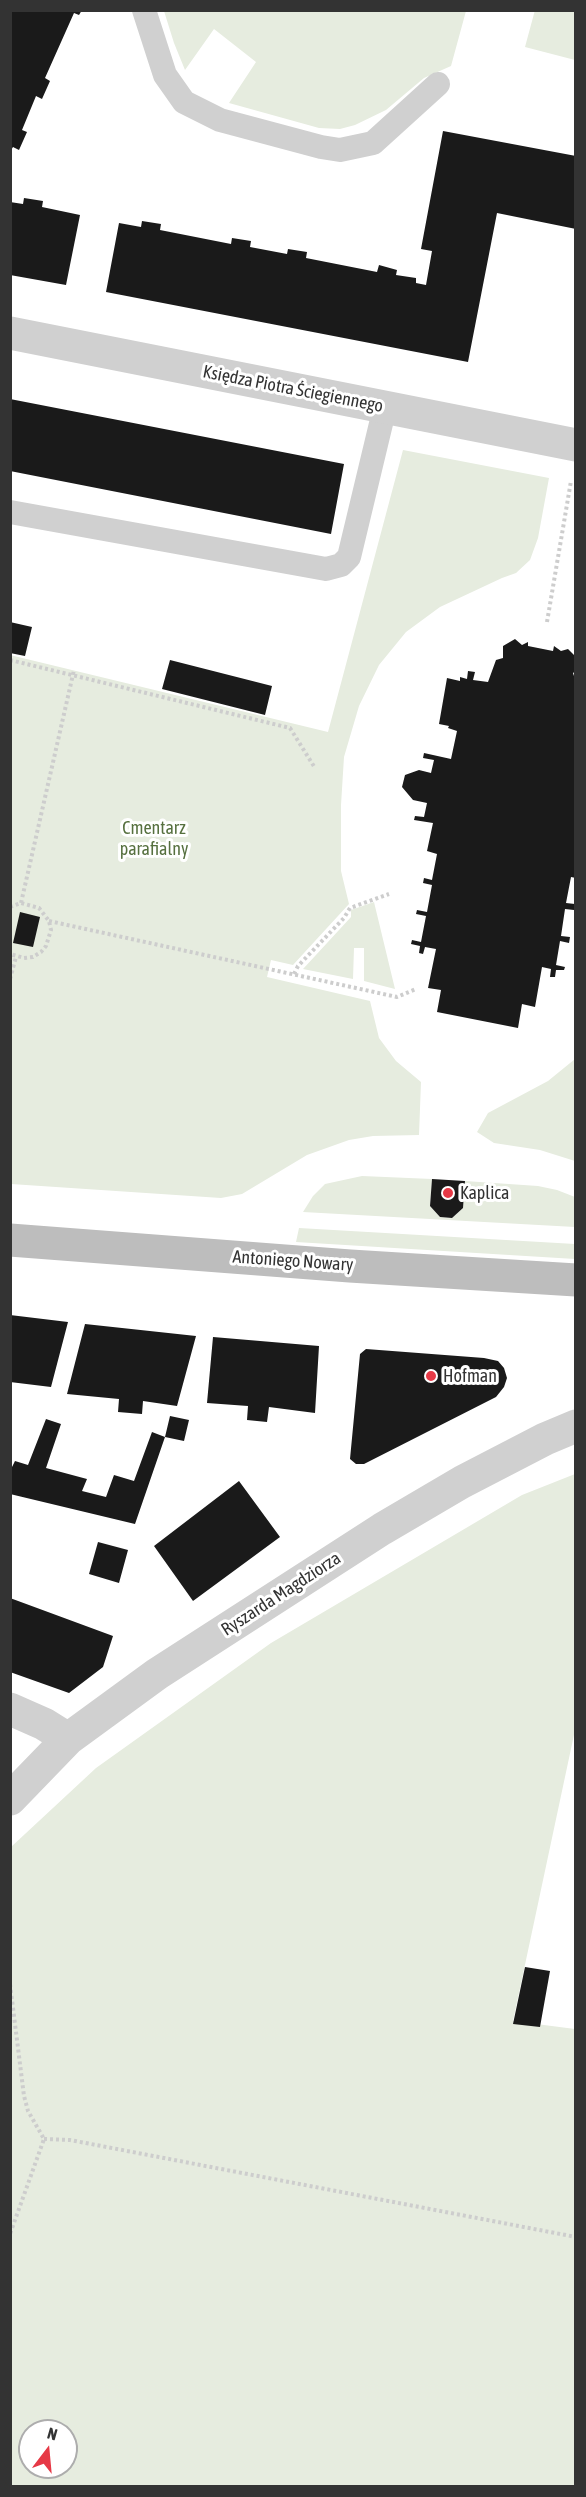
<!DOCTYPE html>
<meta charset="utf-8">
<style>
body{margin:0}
#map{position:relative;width:586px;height:2497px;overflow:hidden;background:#fff;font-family:"Asap Condensed",sans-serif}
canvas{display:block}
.frame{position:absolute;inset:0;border:12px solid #333;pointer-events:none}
.north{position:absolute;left:18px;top:2419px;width:60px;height:60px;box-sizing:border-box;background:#fff;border:2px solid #adadad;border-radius:50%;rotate:16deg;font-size:16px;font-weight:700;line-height:24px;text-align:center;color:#333}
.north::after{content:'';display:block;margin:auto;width:21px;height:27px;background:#e63946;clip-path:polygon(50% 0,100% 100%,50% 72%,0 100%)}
</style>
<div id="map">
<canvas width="586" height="2497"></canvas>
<div class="frame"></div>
<div class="north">N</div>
</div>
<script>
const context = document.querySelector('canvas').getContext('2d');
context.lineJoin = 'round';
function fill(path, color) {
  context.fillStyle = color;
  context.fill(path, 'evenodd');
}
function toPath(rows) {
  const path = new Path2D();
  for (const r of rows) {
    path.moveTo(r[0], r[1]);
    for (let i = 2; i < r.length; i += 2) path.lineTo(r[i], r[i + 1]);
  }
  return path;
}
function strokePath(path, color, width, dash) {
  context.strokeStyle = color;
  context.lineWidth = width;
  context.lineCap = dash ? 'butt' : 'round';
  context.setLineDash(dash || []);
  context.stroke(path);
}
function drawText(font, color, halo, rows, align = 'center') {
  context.font = font + ' "Asap Condensed",sans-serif';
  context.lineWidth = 6;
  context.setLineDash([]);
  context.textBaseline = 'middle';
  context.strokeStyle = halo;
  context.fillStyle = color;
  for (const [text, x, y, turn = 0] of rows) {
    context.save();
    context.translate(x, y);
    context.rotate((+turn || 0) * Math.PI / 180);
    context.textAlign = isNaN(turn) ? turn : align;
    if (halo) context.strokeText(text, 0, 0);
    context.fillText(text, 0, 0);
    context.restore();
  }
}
const green = toPath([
 [535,10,575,11,575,60,525,47],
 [164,11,466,11,451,66,424,78,386,110,355,125,340,129,319,128,229,103,256,62,214,29,185,70,174,43],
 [403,450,549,478,538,538,530,560,516,573,502,578,440,607,406,632,379,665,359,706,344,757,341,805,341,871,349,904,293,965,271,960,267,977,370,1001,379,1038,396,1061,421,1082,419,1135,373,1136,349,1140,307,1155,242,1194,221,1198,11,1184,10,655,328,732],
 [374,902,395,989,364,981,364,948,354,948,353,979,303,969,351,917,351,910],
 [575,1059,575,1161,540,1150,494,1143,477,1132,488,1113,548,1081],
 [362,1176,432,1179,430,1206,440,1217,452,1218,463,1208,465,1181,538,1186,557,1190,575,1197,575,1227,303,1212,313,1196,325,1184],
 [299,1228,575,1244,575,1259,296,1242],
 [575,1474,575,1730,513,2021,575,2029,575,2486,11,2486,11,1847,96,1768,271,1643,522,1495],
 [30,2431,66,2431,66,2467,30,2467]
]);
const building = toPath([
 [10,10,82,10,79,15,74,13,45,78,50,81,42,99,36,96,22,130,27,132,19,150,13,147,10,152],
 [443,131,576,156,576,229,497,213,468,362,106,292,119,223,141,227,142,221,161,224,160,230,231,244,232,238,251,241,250,247,287,254,288,249,307,252,306,258,377,272,379,265,397,270,396,275,416,278,416,283,426,285,432,251,421,249],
 [24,198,43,201,42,207,80,215,66,285,10,275,10,202,23,204],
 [10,399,344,464,331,534,10,471],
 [10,622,32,627,25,656,10,653],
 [515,639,522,645,528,642,528,646,553,651,554,646,561,651,568,649,576,657,576,671,573,673,576,682,576,878,571,877,566,903,575,904,574,910,565,909,561,936,570,937,569,943,560,941,556,965,565,967,564,970,556,970,555,977,550,977,551,969,542,967,535,1007,522,1004,518,1028,437,1012,441,990,428,988,436,949,425,947,423,954,419,953,420,946,411,944,412,940,421,942,426,916,416,914,417,910,427,912,432,885,423,883,424,878,432,880,437,854,427,851,433,823,414,820,415,816,424,817,427,803,413,800,402,787,405,775,419,770,431,773,434,760,423,758,424,753,451,759,457,731,448,728,449,726,439,724,447,678,460,681,460,677,467,679,468,671,475,672,473,680,488,682,496,660,503,658,503,646],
 [170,660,272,686,265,715,162,689],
 [20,912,40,917,33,947,13,943],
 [432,1179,465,1181,463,1208,452,1218,440,1217,430,1206],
 [10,1315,68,1322,51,1387,10,1382],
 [85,1324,196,1336,177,1406,143,1401,142,1414,118,1412,119,1399,67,1394],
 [213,1337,319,1346,315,1413,269,1407,267,1422,247,1420,248,1406,207,1403],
 [366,1349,484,1358,498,1361,504,1368,507,1378,504,1387,496,1397,364,1464,356,1464,350,1459,360,1354],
 [170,1416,189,1420,184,1441,165,1437,135,1524,10,1494,10,1471,15,1461,28,1465,46,1419,61,1424,46,1468,87,1479,82,1491,106,1497,114,1475,134,1481,152,1432,165,1437],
 [239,1481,280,1537,193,1601,154,1546],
 [98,1542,128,1550,119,1583,89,1574],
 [10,1598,113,1636,103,1667,69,1693,10,1672],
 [525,1967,550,1971,540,2027,513,2024]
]);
const path = toPath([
 [547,622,571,481],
 [10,660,290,728,315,768],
 [21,903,74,670],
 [10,907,21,903,39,908,49,921,51,930,46,946,41,952,33,957,24,958,10,954],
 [49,921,397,997,416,989],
 [294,974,298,966,344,918,350,908,389,894],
 [10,979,16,957],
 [10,1984,24,2096,28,2111,44,2139,10,2234],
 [44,2139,70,2140,576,2237]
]);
const lane = toPath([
 [144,10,165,75,184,102,220,120,321,147,340,150,373,143,438,84],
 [10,512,326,569,341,565,349,557,385,407]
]);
const street = toPath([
 [10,333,576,445],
 [10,1709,44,1724,68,1739],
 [10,1799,68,1739,157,1674,382,1529,462,1482,545,1439,576,1426]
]);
const secondary = toPath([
 [10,1240,350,1266,576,1280]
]);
const markers = [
 [448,1193,6,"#e63946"],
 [431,1376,6,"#e63946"]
];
const streetNames = [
 ["Księdza Piotra Ściegiennego",293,389,11],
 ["Antoniego Nowary",293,1261,4],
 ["Ryszarda Magdziorza",281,1594,-33]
];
const parkNames = [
 ["Cmentarz",154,828],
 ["parafialny",154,849]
];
const poiNames = [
 ["Kaplica",460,1193],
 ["Hofman",443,1376]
];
fill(green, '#e6ecdf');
fill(building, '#1a1a1a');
strokePath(path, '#cdcdcd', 4, [3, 3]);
strokePath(lane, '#d0d0d0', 24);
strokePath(street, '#d0d0d0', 33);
strokePath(secondary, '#bdbdbd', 33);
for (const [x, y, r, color] of markers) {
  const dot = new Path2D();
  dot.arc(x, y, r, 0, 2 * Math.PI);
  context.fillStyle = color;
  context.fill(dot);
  strokePath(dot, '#fff', 2);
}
drawText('18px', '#333', '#fff', streetNames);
drawText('18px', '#56703f', '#fff', parkNames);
drawText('18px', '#333', '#fff', poiNames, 'left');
</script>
